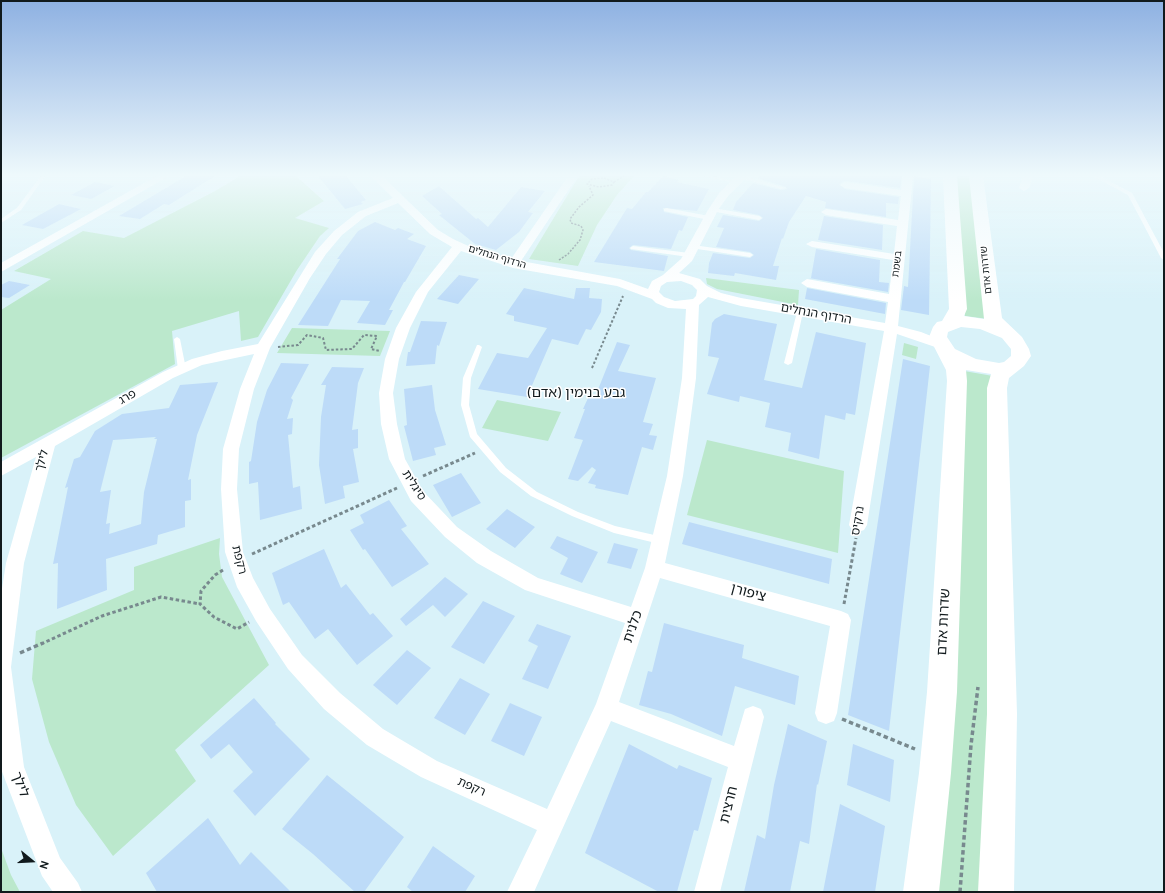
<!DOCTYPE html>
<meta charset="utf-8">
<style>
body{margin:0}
#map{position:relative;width:1165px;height:893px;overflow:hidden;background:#d9f2f9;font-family:Overpass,sans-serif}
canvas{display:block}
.frame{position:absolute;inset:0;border:2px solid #111a1d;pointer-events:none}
.north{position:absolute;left:12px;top:841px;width:40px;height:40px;-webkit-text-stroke:3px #fff;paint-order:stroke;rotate:108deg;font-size:11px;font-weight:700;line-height:16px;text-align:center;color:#111a1d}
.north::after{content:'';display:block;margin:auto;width:14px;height:18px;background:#111a1d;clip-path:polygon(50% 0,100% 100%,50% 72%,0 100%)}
</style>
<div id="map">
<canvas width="1165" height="893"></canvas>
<div class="frame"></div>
<div class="north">N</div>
</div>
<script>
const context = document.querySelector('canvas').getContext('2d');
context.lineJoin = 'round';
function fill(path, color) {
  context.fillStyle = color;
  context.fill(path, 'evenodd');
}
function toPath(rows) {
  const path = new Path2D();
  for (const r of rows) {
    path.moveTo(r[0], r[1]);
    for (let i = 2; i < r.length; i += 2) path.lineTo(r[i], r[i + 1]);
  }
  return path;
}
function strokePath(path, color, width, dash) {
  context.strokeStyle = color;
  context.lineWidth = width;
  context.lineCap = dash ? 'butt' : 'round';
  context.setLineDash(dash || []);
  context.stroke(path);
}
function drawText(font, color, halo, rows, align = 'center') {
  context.font = font + ' Overpass,"Noto Sans Hebrew",sans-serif';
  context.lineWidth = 3;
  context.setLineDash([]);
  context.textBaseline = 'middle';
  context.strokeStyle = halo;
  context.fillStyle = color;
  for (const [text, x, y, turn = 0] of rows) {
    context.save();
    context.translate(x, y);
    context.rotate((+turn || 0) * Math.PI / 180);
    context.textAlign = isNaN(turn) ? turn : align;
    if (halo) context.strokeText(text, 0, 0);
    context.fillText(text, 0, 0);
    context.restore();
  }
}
const green = toPath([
 [240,176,296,176,324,201,295,218,329,228,320,236,297,270,258,337,241,341,239,311,172,331,175,364,1,458,1,310,51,279,14,271,83,231,124,238,215,191],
 [579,176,634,176,617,195,597,225,578,266,529,259],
 [956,176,972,176,988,319,965,316],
 [706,278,799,290,798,305,717,289,707,284],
 [292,328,390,331,380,356,277,353],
 [904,343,918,347,916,359,902,355],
 [964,371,993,376,989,709,980,892,936,892],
 [497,400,561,412,548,441,482,428],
 [707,440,844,471,838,553,687,515],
 [220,538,219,554,222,577,269,665,175,750,196,781,113,856,76,805,49,742,32,679,36,631,134,590,134,567],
 [1,848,11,875,20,892,1,892]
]);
const building = toPath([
 [186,176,215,176,169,205,164,204,140,219,119,216],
 [318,176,346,176,366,200,361,202,363,204,345,209],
 [663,176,679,180,677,182,709,189,697,211,663,208,664,212,688,217,682,231,679,230,671,249,633,245,629,248,631,250,668,256,664,271,594,262,627,208,632,209,646,192,648,192],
 [759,176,902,176,900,188,845,181,839,184,845,189,899,197,898,204,886,203,886,217,825,208,826,202,806,196,789,222,783,239,782,238,773,266,779,266,776,280,735,273,734,276,708,273,709,263,713,253,750,258,754,255,750,252,716,247,724,228,717,227,723,215,759,221,763,218,759,215,733,210,736,202,753,183,781,190,787,189,786,187,757,178],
 [914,176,931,179,929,315,901,310,904,286,908,287],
 [95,182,115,186,91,199,71,195],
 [439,186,476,219,478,218,488,227,521,187,545,191,528,212,533,213,519,232,496,250,475,244,439,215,442,214,422,196],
 [59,204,81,209,43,229,22,225],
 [824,216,883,225,882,250,818,240],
 [375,222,395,230,398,228,414,234,407,239,426,246,405,282,404,282,389,310,393,310,385,325,357,323,370,301,341,300,328,326,298,325,340,259,337,259,358,231],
 [816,249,880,260,879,282,889,283,888,292,809,278,811,278,812,272],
 [459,275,479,279,458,304,437,299],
 [9,281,30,285,9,298,1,297,1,285],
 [524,288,574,299,576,288,590,288,589,298,602,299,601,312,591,330,586,329,578,345,552,339,527,397,478,389,497,353,528,358,547,328,514,321,514,316,506,314],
 [807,288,886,303,885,314,805,299],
 [724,314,777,324,764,380,802,388,816,332,866,343,855,415,846,413,845,420,825,415,819,459,788,451,791,433,765,427,770,403,740,396,739,402,707,394,719,358,708,356,712,323,715,319],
 [421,321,447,322,439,346,437,345,435,364,406,366,408,352,410,352],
 [617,342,630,345,618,371,656,378,643,422,653,424,649,435,657,436,653,450,642,447,628,495,595,488,596,485,588,483,596,470,592,467,578,481,568,479,583,440,574,438,585,409,583,409,589,396,595,397],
 [903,359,930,366,889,731,848,715],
 [281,363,309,364,291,398,293,400,287,419,293,418,292,434,288,435,293,488,300,486,302,509,260,520,258,482,249,484,249,462,251,461,257,422,267,390],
 [332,367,364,368,358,383,352,430,358,429,358,448,353,449,359,482,343,486,345,498,325,504,319,465,321,417,326,385,321,385],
 [218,382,197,435,188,480,191,479,191,500,185,501,185,527,158,535,157,544,106,559,107,590,57,609,58,563,53,564,68,487,65,488,74,459,80,457,95,431,122,414,169,408,180,385],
 [156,437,154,439,157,439,144,492,141,524,109,534,110,523,106,524,111,490,100,492,113,440],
 [432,385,435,410,446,445,434,448,436,455,413,461,404,426,407,425,404,389],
 [461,473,481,503,452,517,433,485],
 [389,500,407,526,401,529,429,564,392,587,365,549,363,550,350,530,364,523,360,515],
 [507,509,535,527,515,548,486,529],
 [689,522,832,559,829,584,682,544],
 [557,536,598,552,582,583,560,574,568,558,550,548],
 [614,543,638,549,631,569,607,563],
 [324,549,341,588,346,584,370,615,373,613,393,636,357,665,328,629,315,639,289,602,283,605,272,573],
 [445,577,468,594,445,617,433,605,406,626,400,619],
 [483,601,515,616,484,664,451,647],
 [664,623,744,645,742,658,799,676,795,705,735,686,722,736,671,714,639,705,648,671,652,672],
 [537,624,571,636,548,689,522,679,538,646,528,641],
 [407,650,431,668,397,705,373,685],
 [460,678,490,694,465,735,434,718],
 [254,698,276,723,275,724,310,759,255,816,233,791,253,772,229,744,211,759,200,745],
 [510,703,542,717,524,756,491,741],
 [788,724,827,741,818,785,817,784,809,844,800,841,790,892,744,892,757,835,765,839,774,785],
 [629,744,677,769,679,765,712,778,698,831,694,830,677,892,659,892,585,853],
 [853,744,894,760,890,802,847,785],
 [327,775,404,837,364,892,355,892,313,854,282,829],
 [840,804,885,826,875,892,823,892],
 [208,818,240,865,251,852,291,892,157,892,146,873],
 [433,846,475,876,465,892,413,892,407,887]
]);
const pathFar3 = toPath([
 [604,178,614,182,612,185,599,187,587,184,592,179,604,178],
 [614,182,624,176],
 [559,260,568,254,580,240,583,230,581,226,571,223,570,219,579,207,593,195,589,186]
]);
const pathFar2 = toPath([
 [278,347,298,345,307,335,323,338,326,350,352,349,364,335,377,336,371,349,380,351],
 [592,368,623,296]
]);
const pathFar1 = toPath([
 [423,476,475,453],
 [252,554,397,488],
 [223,570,215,575,201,591,200,604,214,617,237,629,249,622],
 [844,604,856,538],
 [41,644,102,616,161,597,200,604]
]);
const path = toPath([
 [20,653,43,643],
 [842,719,915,749],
 [960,892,971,745,978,687]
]);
const lane = toPath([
 [41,176,45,176,21,210,1,223,1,219,17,208,41,176],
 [704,176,713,176,737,182,735,183,704,176],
 [740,176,744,176,786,188,781,189,740,178,740,176],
 [1093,176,1099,176,1132,193,1164,253,1164,260,1161,258,1128,195,1093,176],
 [666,208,709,216,712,218,709,220,664,211,664,209,666,208],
 [713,208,759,216,762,218,759,220,711,211,711,209,713,208],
 [693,245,750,253,753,255,750,257,691,248,690,247,693,245],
 [633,246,689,253,692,255,689,257,631,249,630,248,633,246],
 [800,310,803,312,792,363,788,365,784,363,797,312,800,310],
 [177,337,180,339,186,369,182,371,178,369,174,339,177,337],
 [477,345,479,345,482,347,471,378,469,405,477,434,506,468,537,492,578,512,615,526,663,537,665,540,663,543,660,544,614,533,572,516,531,496,500,472,470,437,461,405,463,378,477,345]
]);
const street = toPath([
 [157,176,169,176,1,272,1,263,157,176],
 [371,176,382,176,438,230,453,239,477,250,511,259,567,178,573,178,575,180,521,261,620,279,648,289,652,281,663,275,681,259,708,210,720,192,737,176,748,176,728,196,718,210,692,261,679,273,700,279,707,286,721,293,741,298,885,323,888,302,807,287,801,283,807,279,889,294,893,260,812,247,806,244,812,241,894,254,897,226,826,215,821,212,826,209,898,220,901,196,845,188,840,185,845,182,901,190,903,176,913,176,898,326,921,332,946,342,948,345,946,348,941,349,897,334,867,525,864,530,858,532,852,530,849,525,884,331,741,306,708,297,699,305,696,378,683,476,665,563,841,611,848,614,851,620,837,713,834,721,826,724,818,721,815,713,830,626,660,578,619,702,734,746,745,709,753,706,761,709,764,717,720,892,694,892,728,767,611,721,534,892,507,892,537,830,421,777,367,745,324,709,288,669,256,621,237,587,225,552,221,489,223,449,240,389,254,354,202,365,173,378,55,446,24,563,11,667,24,767,60,858,78,883,82,892,53,892,42,876,1,769,1,595,6,563,36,457,1,476,1,462,163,372,192,359,222,351,258,344,315,252,334,231,358,212,393,198,371,176],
 [398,203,430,234,452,247,416,292,396,328,385,359,379,393,381,424,389,459,411,501,445,537,477,563,525,590,625,623,596,704,547,809,437,761,383,729,340,693,302,655,270,609,253,578,243,552,237,489,239,449,254,389,270,348,310,278,326,254,342,235,366,216,398,203],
 [461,251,513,268,617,286,652,299,656,303,668,308,686,309,682,378,667,476,645,568,631,607,538,578,491,551,457,527,423,491,405,459,397,424,393,393,399,359,410,328,428,292,461,251],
 [681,281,692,285,697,290,696,296,693,299,675,301,664,297,659,292,661,286,667,282,681,281],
 [1023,176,1033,176,1029,188,1024,191,1019,188,1023,176]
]);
const secondary = toPath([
 [943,176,957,176,967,309,964,316,984,319,969,176,983,176,1002,318,1022,337,1029,349,1031,356,1024,366,1009,378,1007,388,1017,714,1014,892,978,892,987,714,987,388,991,374,966,370,967,381,957,692,951,773,939,892,903,892,919,773,927,692,947,381,946,370,929,337,933,327,937,322,942,321,949,309,943,176],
 [961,327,980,329,1002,338,1011,349,1011,356,1004,362,999,363,976,359,955,349,947,337,948,332,961,327]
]);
const farStreetnames = [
 ["הרדוף הנחלים",497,258,17],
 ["בשמת",898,264,-83],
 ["שדרות אדם",987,270,-96]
];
const streetNames = [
 ["הרדוף הנחלים",816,315,10],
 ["פרג",128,398,-30],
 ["לילך",43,461,-75],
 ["סיגלית",413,486,57],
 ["נרקיס",859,521,-80],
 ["רקפת",238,560,76],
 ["רקפת",471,788,24]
];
const quarterNames = [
 ["גבע בנימין (אדם)",576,394]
];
const nearStreetnames = [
 ["ציפורן",748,594,15],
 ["שדרות אדם",945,622,-87],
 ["כלנית",634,627,-71],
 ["לילך",19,785,69],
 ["חרצית",730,805,-76]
];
fill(green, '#bbe8cc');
fill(building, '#bddbf8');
strokePath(pathFar3, '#78898e', 1.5, [2, 1.5]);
strokePath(pathFar2, '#78898e', 2, [2.5, 2]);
strokePath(pathFar1, '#78898e', 3, [3.5, 2.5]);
strokePath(path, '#78898e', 3.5, [4.5, 3]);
fill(lane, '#fff');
fill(street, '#fff');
fill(secondary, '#fff');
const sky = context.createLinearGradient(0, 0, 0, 301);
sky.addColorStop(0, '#8eb1e2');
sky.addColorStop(0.58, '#eef9fc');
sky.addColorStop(1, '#eef9fc00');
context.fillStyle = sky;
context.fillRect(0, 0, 1165, 301);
drawText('10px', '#111a1d', '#fff', farStreetnames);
drawText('12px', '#111a1d', '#fff', streetNames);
drawText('14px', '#111a1d', '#fff', quarterNames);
drawText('14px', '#111a1d', '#fff', nearStreetnames);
</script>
